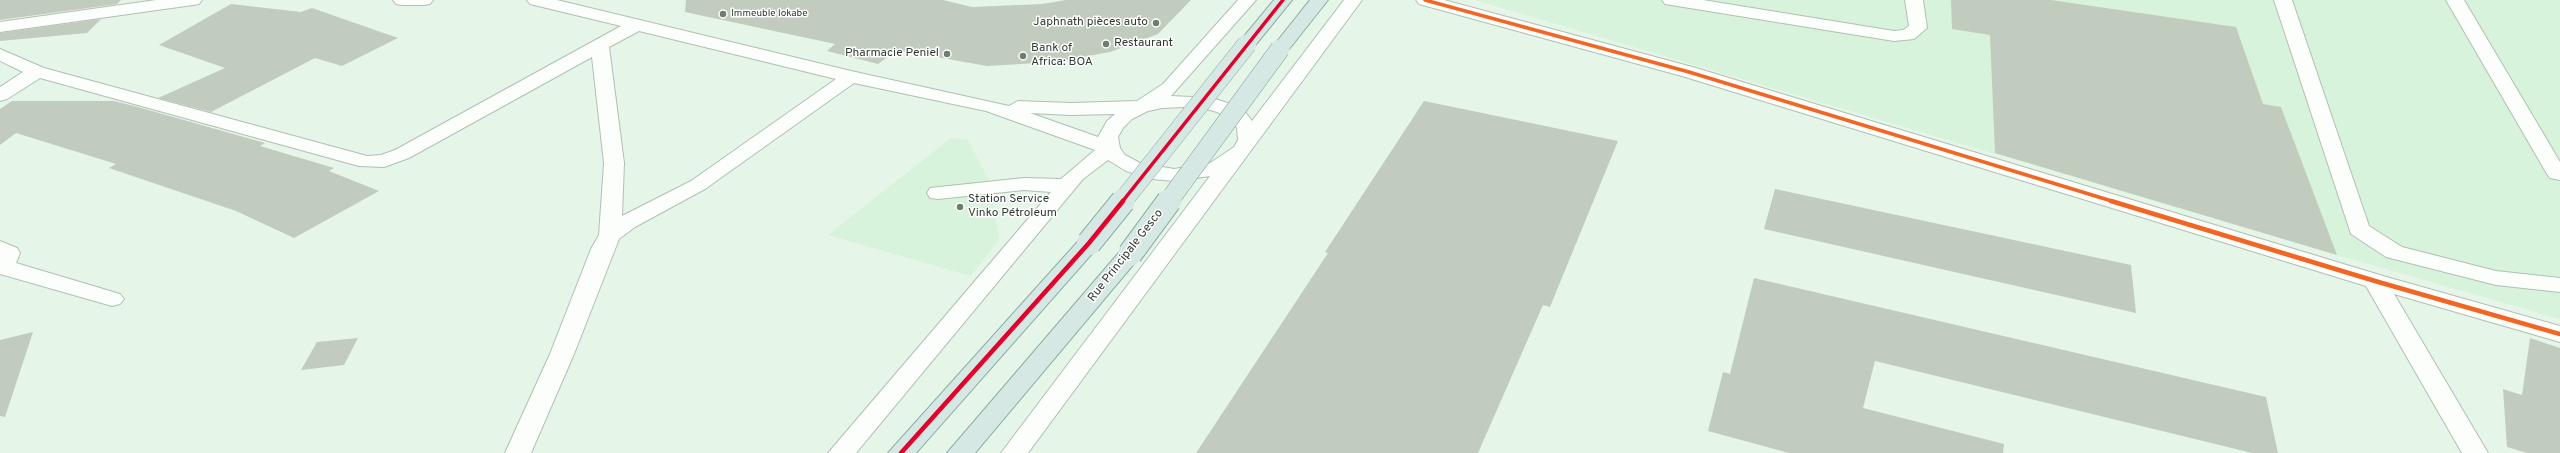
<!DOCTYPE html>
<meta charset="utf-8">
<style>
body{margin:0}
canvas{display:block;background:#e5f5e7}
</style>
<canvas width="2560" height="453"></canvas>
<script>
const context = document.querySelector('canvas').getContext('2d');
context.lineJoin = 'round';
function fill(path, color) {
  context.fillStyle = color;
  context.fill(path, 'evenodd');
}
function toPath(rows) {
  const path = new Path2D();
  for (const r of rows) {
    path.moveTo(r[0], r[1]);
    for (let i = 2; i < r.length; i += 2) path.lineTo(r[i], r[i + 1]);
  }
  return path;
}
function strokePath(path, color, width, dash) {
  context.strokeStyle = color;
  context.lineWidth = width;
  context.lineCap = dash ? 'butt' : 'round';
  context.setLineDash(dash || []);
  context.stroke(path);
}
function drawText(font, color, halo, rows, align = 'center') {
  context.font = font + ' Overpass,sans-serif';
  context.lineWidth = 3;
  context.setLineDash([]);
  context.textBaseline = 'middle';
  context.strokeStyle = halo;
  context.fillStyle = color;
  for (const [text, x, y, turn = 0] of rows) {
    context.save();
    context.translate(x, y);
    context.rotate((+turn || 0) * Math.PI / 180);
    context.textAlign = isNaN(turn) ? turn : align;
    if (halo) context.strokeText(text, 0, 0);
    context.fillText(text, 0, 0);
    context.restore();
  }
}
const built = toPath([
 [1475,0,2560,0,2560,319,2337,255],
 [951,138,968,140,990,182,999,239,971,276,828,235]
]);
const building = toPath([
 [0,0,121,0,117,4,0,20],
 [686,0,943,0,972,7,1042,4,1066,0,1191,0,1158,34,1110,52,1055,62,987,66,897,50,878,64,827,51,835,44,685,12],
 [1951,0,2051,0,2236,27,2263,104,2281,107,2337,255,1995,153,1990,35,1952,29],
 [231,4,301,12,312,8,398,38,342,66,315,58,211,112,158,98,225,68,159,45],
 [101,19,87,33,0,41,0,33],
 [12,101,114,101,138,107,265,143,260,146,334,168,329,171,379,191,294,238,236,211,109,168,116,164,16,133,0,145,0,109],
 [1424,101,1618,141,1550,307,1543,305,1478,453,1196,453,1328,253,1325,252],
 [1775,189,2131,265,2136,313,1764,229],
 [1754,278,2266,397,2278,453,2252,453,1875,361,1863,408,2004,444,2003,453,1789,453,1708,431,1723,372,1730,374],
 [33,332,5,417,0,416,0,340],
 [358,338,344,365,301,370,317,342],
 [2530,338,2560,348,2560,453,2527,453,2507,447,2503,389,2522,395]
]);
const minor = toPath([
 [156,0,202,0,199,4,193,5,0,32,0,22,156,0],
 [393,0,433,0,430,4,424,5,402,5,396,4,393,0],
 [527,0,557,0,851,71,1009,106,1018,101,1071,103,1137,101,1163,84,1238,0,1256,0,1171,96,1212,98,1231,104,1246,113,1252,121,1344,0,1362,0,1028,453,1001,453,1210,176,1174,181,1152,179,1126,171,1108,160,1083,179,856,453,828,453,1051,192,1024,190,938,199,930,198,927,193,930,188,1024,178,1061,179,1095,150,986,111,854,83,705,189,635,227,619,239,574,354,531,453,505,453,550,354,591,249,599,235,604,163,592,57,409,158,384,167,359,166,40,78,7,99,0,101,0,87,23,72,0,61,0,49,44,68,367,156,381,155,395,150,621,26,530,4,527,0],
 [639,31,836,79,691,181,622,216,624,163,609,47,639,31],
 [1184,107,1203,108,1217,112,1232,121,1237,128,1238,140,1234,147,1210,163,1174,169,1140,163,1125,155,1120,148,1118,137,1123,128,1132,119,1148,111,1162,108,1184,107],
 [1030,113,1071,115,1115,114,1107,121,1098,137,1030,113],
 [1416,0,1444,0,1696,68,2383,276,2560,326,2560,342,2394,294,2488,453,2462,453,2366,286,1682,76,1419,4,1416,0],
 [1662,0,1703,0,1894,31,1903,30,1909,26,1905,0,1923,0,1927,28,1914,39,1894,41,1671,5,1665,4,1662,0],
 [2274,0,2292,0,2369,226,2402,247,2496,271,2560,278,2560,292,2496,285,2386,257,2351,234,2274,0],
 [2446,0,2464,0,2560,162,2560,180,2550,178,2547,174,2446,0],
 [0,241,17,248,20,253,16,263,120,294,124,299,120,304,112,306,0,274,0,241]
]);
const major = toPath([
 [1274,0,1292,0,1253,48,1241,48,1238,44,1241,40,1274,0],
 [1310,0,1328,0,1286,53,1274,53,1271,49,1310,0],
 [1089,236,1097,238,1100,243,1097,248,916,453,888,453,1081,238,1089,236],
 [1130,247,1138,249,1141,254,1138,259,975,453,947,453,1122,249,1130,247]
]);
const majorBridgeFar1 = toPath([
 [1122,202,1247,44],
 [1168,202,1280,49]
]);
const majorBridge = toPath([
 [1089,243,1123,201],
 [1130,254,1169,201]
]);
const bus1Far1 = toPath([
 [1122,202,1283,0]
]);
const bus1 = toPath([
 [901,453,1089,243,1123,201]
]);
const bus2Far1 = toPath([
 [1425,0,1689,72,2115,202]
]);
const bus2 = toPath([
 [2111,201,2375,281,2560,334]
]);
const markers = [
 [723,14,4,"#6f7d71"],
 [1156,23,4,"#6f7d71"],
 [1106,44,4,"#6f7d71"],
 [947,54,4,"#6f7d71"],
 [1023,56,4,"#6f7d71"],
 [960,207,4,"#6f7d71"]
];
const farPoinames = [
 ["Immeuble lokabe",731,14]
];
const poiNames = [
 ["Japhnath pièces auto",1148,23,"right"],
 ["Restaurant",1114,44],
 ["Bank of",1031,49],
 ["Africa: BOA",1031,63],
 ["Pharmacie Peniel",939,54,"right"],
 ["Station Service",968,200],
 ["Vinko Pétroleum",968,214]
];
const streetNames = [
 ["Rue Principale Gesco",1126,256,-52]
];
fill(built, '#d8f3db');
fill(building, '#c2ccbe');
strokePath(minor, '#b2bfb4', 2);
strokePath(major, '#8bafa3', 2);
fill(minor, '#fbfefb');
fill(major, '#d6e8e4');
strokePath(majorBridgeFar1, '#8bafa3', 20, []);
strokePath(majorBridge, '#8bafa3', 26, []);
strokePath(majorBridgeFar1, '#d6e8e4', 19);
strokePath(majorBridge, '#d6e8e4', 24);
strokePath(bus1Far1, '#e4002b', 3.5);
strokePath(bus1, '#e4002b', 4.5);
strokePath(bus2Far1, '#f26522', 3.5);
strokePath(bus2, '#f26522', 4.5);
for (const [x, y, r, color] of markers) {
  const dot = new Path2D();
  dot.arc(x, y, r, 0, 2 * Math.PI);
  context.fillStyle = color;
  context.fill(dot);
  strokePath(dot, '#fff', 1.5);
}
drawText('10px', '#303c32', '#fff', farPoinames, 'left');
drawText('12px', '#303c32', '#fff', poiNames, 'left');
drawText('12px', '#303c32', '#fff', streetNames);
</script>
